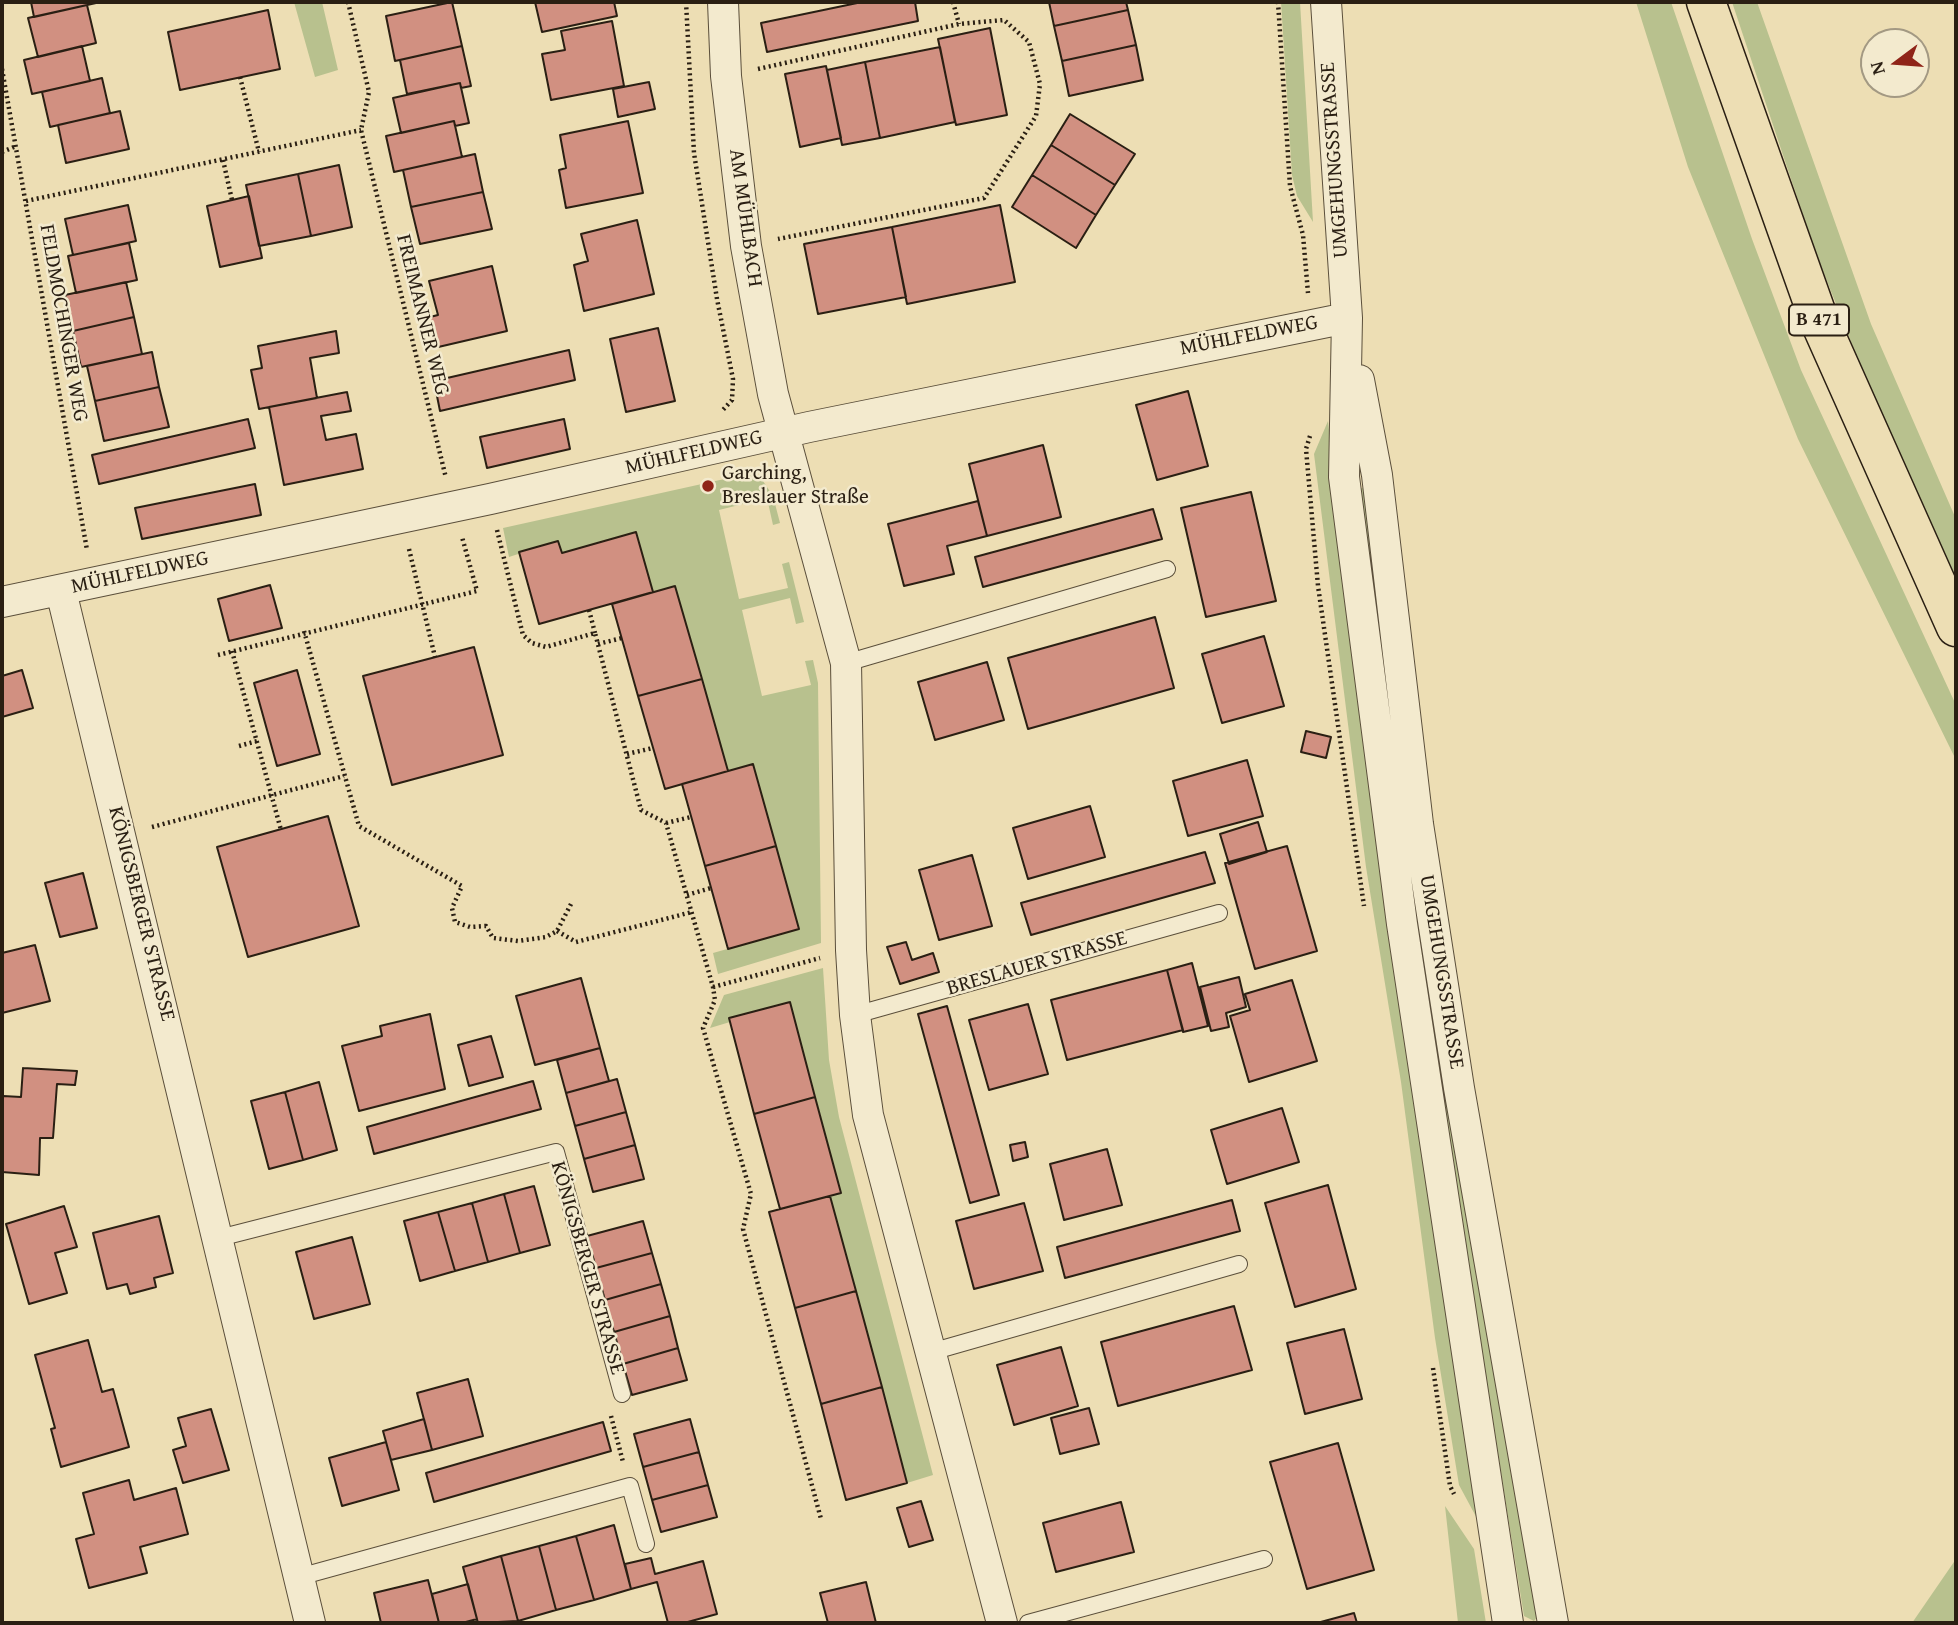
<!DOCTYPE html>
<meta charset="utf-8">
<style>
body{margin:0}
#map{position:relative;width:1958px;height:1625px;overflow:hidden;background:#eddeb4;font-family:"Gentium Book Plus",serif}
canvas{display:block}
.frame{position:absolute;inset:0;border:4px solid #2a1f13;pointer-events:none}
.north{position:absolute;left:1860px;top:28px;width:70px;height:70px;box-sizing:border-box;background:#f3eace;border:2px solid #a39983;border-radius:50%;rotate:254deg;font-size:19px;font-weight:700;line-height:28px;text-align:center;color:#2a1f13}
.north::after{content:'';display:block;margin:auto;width:24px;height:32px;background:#8f2418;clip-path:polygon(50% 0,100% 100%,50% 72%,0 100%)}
</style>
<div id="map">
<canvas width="1958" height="1625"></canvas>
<div class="frame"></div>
<div class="north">N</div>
</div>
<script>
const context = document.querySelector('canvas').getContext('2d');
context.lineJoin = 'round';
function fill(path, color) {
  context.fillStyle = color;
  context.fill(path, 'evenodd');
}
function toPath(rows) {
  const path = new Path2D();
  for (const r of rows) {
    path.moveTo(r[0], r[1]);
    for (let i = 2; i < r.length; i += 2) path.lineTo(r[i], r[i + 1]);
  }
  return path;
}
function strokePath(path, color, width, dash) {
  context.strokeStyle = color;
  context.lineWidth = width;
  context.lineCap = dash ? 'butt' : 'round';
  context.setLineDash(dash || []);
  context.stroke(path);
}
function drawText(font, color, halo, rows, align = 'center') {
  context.font = font + ' "Gentium Book Plus",serif';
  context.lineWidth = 5;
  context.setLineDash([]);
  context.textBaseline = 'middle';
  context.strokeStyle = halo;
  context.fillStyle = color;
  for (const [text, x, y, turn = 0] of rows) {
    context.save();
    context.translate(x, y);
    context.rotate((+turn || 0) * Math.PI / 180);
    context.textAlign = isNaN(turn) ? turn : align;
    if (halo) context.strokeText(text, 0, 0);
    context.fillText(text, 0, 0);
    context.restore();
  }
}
const green = toPath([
 [294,2,322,2,338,70,315,77],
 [1281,2,1300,2,1313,222,1297,196,1292,175],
 [1636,2,1671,2,1752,239,1801,370,1956,705,1956,760,1798,439,1688,167],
 [1732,2,1757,2,1871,324,1956,519,1956,579,1865,377,1815,251],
 [1328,421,1346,579,1487,1537,1459,1485,1435,1338,1401,1082,1366,867,1314,454],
 [747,474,763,481,773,496,780,523,773,525,767,498,719,510,739,599,788,588,782,564,789,562,804,622,796,624,790,598,742,610,762,696,811,685,805,661,813,660,818,683,821,943,718,974,713,953,798,929,728,771,675,586,653,592,636,532,562,553,558,541,509,557,503,528],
 [1363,488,1367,491,1539,1615,1534,1621,1524,1616,1439,1089,1359,489],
 [823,968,829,1060,839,1117,933,1475,907,1483,830,1196,841,1192,790,1002,729,1018,730,1022,710,1028,724,995],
 [1445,1506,1474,1549,1486,1623,1458,1623],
 [1956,1559,1956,1623,1912,1623]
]);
const building = toPath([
 [31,2,96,2,96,3,34,17,31,2],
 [452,2,462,46,395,61,386,16,452,2],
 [535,2,614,2,617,16,542,32,535,2],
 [862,2,915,2,918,21,767,52,761,23,862,2],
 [1049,2,1126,2,1128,10,1054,26,1049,2],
 [87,5,96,43,38,57,28,18,87,5],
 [268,10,280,69,180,90,168,32,268,10],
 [1128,10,1136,45,1062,61,1054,26,1128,10],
 [612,21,624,86,551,100,542,54,565,50,561,31,612,21],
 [990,28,1007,115,956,125,938,39,990,28],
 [1136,45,1143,80,1069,96,1062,61,1136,45],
 [82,46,90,81,32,94,24,60,82,46],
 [462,46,471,86,461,88,460,83,407,94,400,60,462,46],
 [940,47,955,122,880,138,865,62,940,47],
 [865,62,880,138,842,145,827,70,865,62],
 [826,66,841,138,800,147,785,74,826,66],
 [102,78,110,113,50,127,42,92,102,78],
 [649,82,655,109,618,117,613,89,649,82],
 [460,83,469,123,455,126,454,121,401,133,393,98,460,83],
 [120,111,129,149,66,163,58,125,120,111],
 [1070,114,1135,154,1115,185,1051,145,1070,114],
 [454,121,462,157,394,172,386,136,454,121],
 [628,121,643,193,566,208,559,170,566,168,560,135,628,121],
 [1051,145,1115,185,1096,215,1032,175,1051,145],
 [475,154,483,192,411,207,403,170,475,154],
 [339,165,352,227,311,236,298,174,339,165],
 [298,174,311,236,259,246,246,185,298,174],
 [1032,175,1096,215,1076,248,1012,207,1032,175],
 [483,192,492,229,420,244,411,207,483,192],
 [249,196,262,258,220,267,207,206,249,196],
 [128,205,136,241,73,255,65,219,128,205],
 [1000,205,1015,282,907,304,892,227,1000,205],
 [637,220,654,294,584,311,574,265,588,261,581,234,637,220],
 [892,227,906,297,818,314,804,244,892,227],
 [129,243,137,280,76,293,68,256,129,243],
 [492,266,507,331,434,348,426,318,438,315,429,281,492,266],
 [126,282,134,317,73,331,65,295,126,282],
 [134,317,142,354,81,367,73,331,134,317],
 [658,328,675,401,626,412,610,339,658,328],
 [336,331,339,353,310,358,317,398,259,409,251,370,262,368,258,346,336,331],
 [569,350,575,380,440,411,434,381,569,350],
 [152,352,159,387,95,401,87,366,152,352],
 [159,387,169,427,104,441,95,401,159,387],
 [1188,391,1208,466,1157,480,1136,405,1188,391],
 [347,392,351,411,321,416,326,440,356,434,363,469,284,485,269,407,347,392],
 [248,419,255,448,99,484,92,455,248,419],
 [564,419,570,449,487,468,480,437,564,419],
 [1043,445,1061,517,987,536,969,464,1043,445],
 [255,484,261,515,142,539,135,508,255,484],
 [1251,492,1276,601,1206,617,1181,508,1251,492],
 [978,501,987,536,947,546,954,574,904,586,888,524,978,501],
 [1153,509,1162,539,983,587,975,557,1153,509],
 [636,532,653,592,539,624,519,552,558,541,562,553,636,532],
 [270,585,282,628,229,641,218,599,270,585],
 [675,586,702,679,638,696,612,604,675,586],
 [1155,617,1174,688,1028,729,1008,658,1155,617],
 [1264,636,1284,706,1222,723,1202,654,1264,636],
 [474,647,503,755,392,785,363,676,474,647],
 [987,662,1004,720,935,740,918,682,987,662],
 [22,670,33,708,2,717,2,676,22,670],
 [297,670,320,754,277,766,254,683,297,670],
 [702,679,728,771,665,789,638,696,702,679],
 [1306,731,1331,737,1326,758,1301,752,1306,731],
 [1247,760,1263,816,1188,836,1173,781,1247,760],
 [753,764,776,846,705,866,682,784,753,764],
 [1090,806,1105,857,1028,879,1013,828,1090,806],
 [328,816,359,926,248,957,217,847,328,816],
 [1258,822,1267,852,1229,864,1220,834,1258,822],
 [776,846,799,929,728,949,705,866,776,846],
 [1287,846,1317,951,1255,969,1225,863,1287,846],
 [1205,852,1215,883,1031,935,1021,903,1205,852],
 [972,855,992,926,939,940,919,870,972,855],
 [83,873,97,928,60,937,45,883,83,873],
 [906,942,912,960,933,953,939,972,900,984,887,947,906,942],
 [35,945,50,1001,2,1013,2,953,35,945],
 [1192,963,1208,1026,1183,1032,1167,970,1192,963],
 [1167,970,1183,1030,1067,1060,1051,1000,1167,970],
 [1239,977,1246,1007,1226,1013,1229,1027,1211,1031,1200,987,1239,977],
 [581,978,600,1048,535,1065,516,996,581,978],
 [1292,980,1317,1061,1249,1082,1230,1016,1250,1010,1245,994,1292,980],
 [790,1002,815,1097,754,1114,729,1018,790,1002],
 [1028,1004,1048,1074,989,1090,969,1020,1028,1004],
 [947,1006,999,1195,970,1203,918,1014,947,1006],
 [430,1014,445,1089,359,1111,342,1046,382,1036,380,1026,430,1014],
 [491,1036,503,1077,469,1086,458,1045,491,1036],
 [600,1048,609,1081,566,1093,557,1060,600,1048],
 [23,1068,77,1071,75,1085,57,1084,53,1138,40,1138,39,1175,2,1172,3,1096,21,1097,23,1068],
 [617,1079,626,1112,575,1126,566,1093,617,1079],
 [533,1081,541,1109,374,1154,367,1127,533,1081],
 [319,1082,337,1150,303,1160,285,1092,319,1082],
 [285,1092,303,1160,269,1169,251,1101,285,1092],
 [815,1097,841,1193,780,1209,754,1114,815,1097],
 [1282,1108,1299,1162,1227,1184,1211,1130,1282,1108],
 [626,1112,635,1145,584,1159,575,1126,626,1112],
 [1025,1142,1028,1157,1013,1161,1010,1145,1025,1142],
 [635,1145,644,1179,593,1192,584,1159,635,1145],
 [1107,1149,1122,1205,1064,1220,1050,1164,1107,1149],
 [1328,1185,1356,1289,1295,1307,1265,1203,1328,1185],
 [534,1186,550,1245,520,1253,504,1194,534,1186],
 [504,1194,520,1253,488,1262,472,1203,504,1194],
 [830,1196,856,1291,795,1308,769,1212,830,1196],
 [1232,1200,1240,1231,1065,1278,1057,1247,1232,1200],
 [472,1203,488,1262,455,1271,438,1212,472,1203],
 [1024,1203,1043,1271,974,1289,956,1221,1024,1203],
 [64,1206,77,1247,55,1253,67,1293,29,1304,6,1224,64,1206],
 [438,1212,455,1271,420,1281,404,1221,438,1212],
 [159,1216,173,1273,154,1278,156,1287,130,1294,127,1284,107,1289,93,1233,159,1216],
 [643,1221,652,1253,596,1268,587,1236,643,1221],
 [352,1237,370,1304,314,1319,296,1252,352,1237],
 [652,1253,661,1284,605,1300,596,1268,652,1253],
 [661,1284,670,1316,614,1332,605,1300,661,1284],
 [856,1291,882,1387,821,1404,795,1308,856,1291],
 [1234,1306,1252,1370,1118,1406,1101,1342,1234,1306],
 [670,1316,678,1348,623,1364,614,1332,670,1316],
 [1344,1329,1362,1399,1305,1414,1287,1343,1344,1329],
 [88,1340,102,1392,113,1389,129,1447,61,1467,51,1429,55,1428,35,1355,88,1340],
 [1061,1347,1078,1406,1014,1425,997,1365,1061,1347],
 [678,1348,687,1380,632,1395,623,1364,678,1348],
 [468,1379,483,1436,432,1450,417,1393,468,1379],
 [882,1387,907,1483,846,1500,821,1404,882,1387],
 [1089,1408,1099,1444,1060,1454,1051,1418,1089,1408],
 [211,1409,229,1470,183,1483,173,1450,186,1446,178,1418,211,1409],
 [424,1419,432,1450,391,1460,383,1431,424,1419],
 [690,1419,699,1452,643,1467,634,1434,690,1419],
 [603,1422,611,1451,434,1502,426,1473,603,1422],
 [386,1442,399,1490,342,1506,329,1458,386,1442],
 [1338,1443,1374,1570,1307,1589,1270,1462,1338,1443],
 [699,1452,708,1485,652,1500,643,1467,699,1452],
 [129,1480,134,1500,176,1488,188,1534,140,1547,147,1573,89,1588,76,1539,94,1534,83,1493,129,1480],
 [708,1485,717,1517,661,1532,652,1500,708,1485],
 [921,1501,933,1540,909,1547,897,1508,921,1501],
 [1121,1502,1134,1552,1056,1572,1043,1523,1121,1502],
 [614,1525,631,1589,594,1600,576,1536,614,1525],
 [576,1536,594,1600,556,1610,539,1546,576,1536],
 [539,1546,556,1610,518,1621,501,1556,539,1546],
 [501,1556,518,1621,478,1623,463,1567,501,1556],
 [651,1558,655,1574,703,1561,717,1614,684,1623,668,1623,657,1582,631,1589,625,1564,651,1558],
 [428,1580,439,1623,381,1623,374,1593,428,1580],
 [866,1582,876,1623,828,1623,820,1593,866,1582],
 [468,1584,477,1619,462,1623,439,1623,432,1594,468,1584],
 [1354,1613,1357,1623,1317,1623,1354,1613]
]);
const path = toPath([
 [348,2,369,92,361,130,446,478],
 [686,2,694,153,717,299,733,379,732,400,721,412],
 [953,2,959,24],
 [1278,2,1290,186,1303,235,1308,293],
 [2,69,87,550],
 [758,69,959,24,1004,20,1029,42,1040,84,1036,116,984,198,778,239],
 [240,77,259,152],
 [2,152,14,147],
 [223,160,232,200],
 [26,201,361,130],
 [1310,436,1306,449,1318,586,1364,906],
 [497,530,523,635,532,643,546,647,595,633,641,810,666,823,713,987,715,1000,703,1028,751,1194,743,1229,821,1519],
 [409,549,435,657],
 [589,610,595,633],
 [304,631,359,826,462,886,452,908,455,922,470,927,486,926,493,938,518,941,546,937,557,931,571,904],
 [598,644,622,638],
 [232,651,281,830],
 [218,655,477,591,462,537],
 [239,746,257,741],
 [627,754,653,748],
 [666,823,691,817],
 [152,827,344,776],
 [687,895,711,888],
 [557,931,576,942,692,912],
 [713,987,820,958],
 [1433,1368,1450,1486,1454,1494],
 [611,1416,623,1462]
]);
const lane = toPath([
 [846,663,1167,569],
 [855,1015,1219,913],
 [219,1238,556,1152,622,1394],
 [931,1352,1239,1264],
 [299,1577,630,1486,646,1544],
 [1028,1623,1264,1559]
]);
const street = toPath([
 [723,2,726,76,746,246,773,394,846,663,851,950,855,1015,868,1115,1002,1623],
 [1326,2,1347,318,1344,477,1402,924,1508,1623],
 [1359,380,1377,475,1418,824,1459,1088,1553,1623],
 [61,591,310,1623],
 [2,602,490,499,809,427,1347,318]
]);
const primary = toPath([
 [1706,2,1819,320,1956,627]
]);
const markers = [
 [708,486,7,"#8f2418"]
];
const shields = [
 [1819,320,60]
];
const shieldNames = [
 ["B 471",1819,320]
];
const streetNames = [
 ["UMGEHUNGSSTRASSE",1335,160,-94],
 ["AM MÜHLBACH",745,218,82],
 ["FREIMANNER WEG",422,315,76],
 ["FELDMOCHINGER WEG",63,323,80],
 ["MÜHLFELDWEG",1249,336,-11],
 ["MÜHLFELDWEG",694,453,-13],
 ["MÜHLFELDWEG",140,573,-12],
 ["KÖNIGSBERGER STRASSE",141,914,76],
 ["BRESLAUER STRASSE",1037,964,-16],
 ["UMGEHUNGSSTRASSE",1441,972,81],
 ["KÖNIGSBERGER STRASSE",587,1268,74]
];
const poiNames = [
 ["Garching,",722,474],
 ["Breslauer Straße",722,498]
];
fill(green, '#b8c18e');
fill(building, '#d19081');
strokePath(building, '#2a1f13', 2);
strokePath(lane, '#5b4f3b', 18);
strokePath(street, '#5b4f3b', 32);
strokePath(primary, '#2a1f13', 41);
strokePath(path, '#2a1f13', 4.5, [2, 3.5]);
strokePath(lane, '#f3eace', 16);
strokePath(street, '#f3eace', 30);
strokePath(primary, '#eddeb4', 38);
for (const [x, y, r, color] of markers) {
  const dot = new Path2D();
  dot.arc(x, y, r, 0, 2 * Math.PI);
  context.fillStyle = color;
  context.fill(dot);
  strokePath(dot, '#f3eace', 2.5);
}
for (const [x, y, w] of shields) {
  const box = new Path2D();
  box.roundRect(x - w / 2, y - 15.5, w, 31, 5);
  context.fillStyle = '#f3eace';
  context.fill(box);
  strokePath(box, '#2a1f13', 2);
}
drawText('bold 19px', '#2a1f13', null, shieldNames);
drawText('21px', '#2a1f13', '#f3eace', streetNames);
drawText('21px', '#2a1f13', '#f3eace', poiNames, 'left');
</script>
